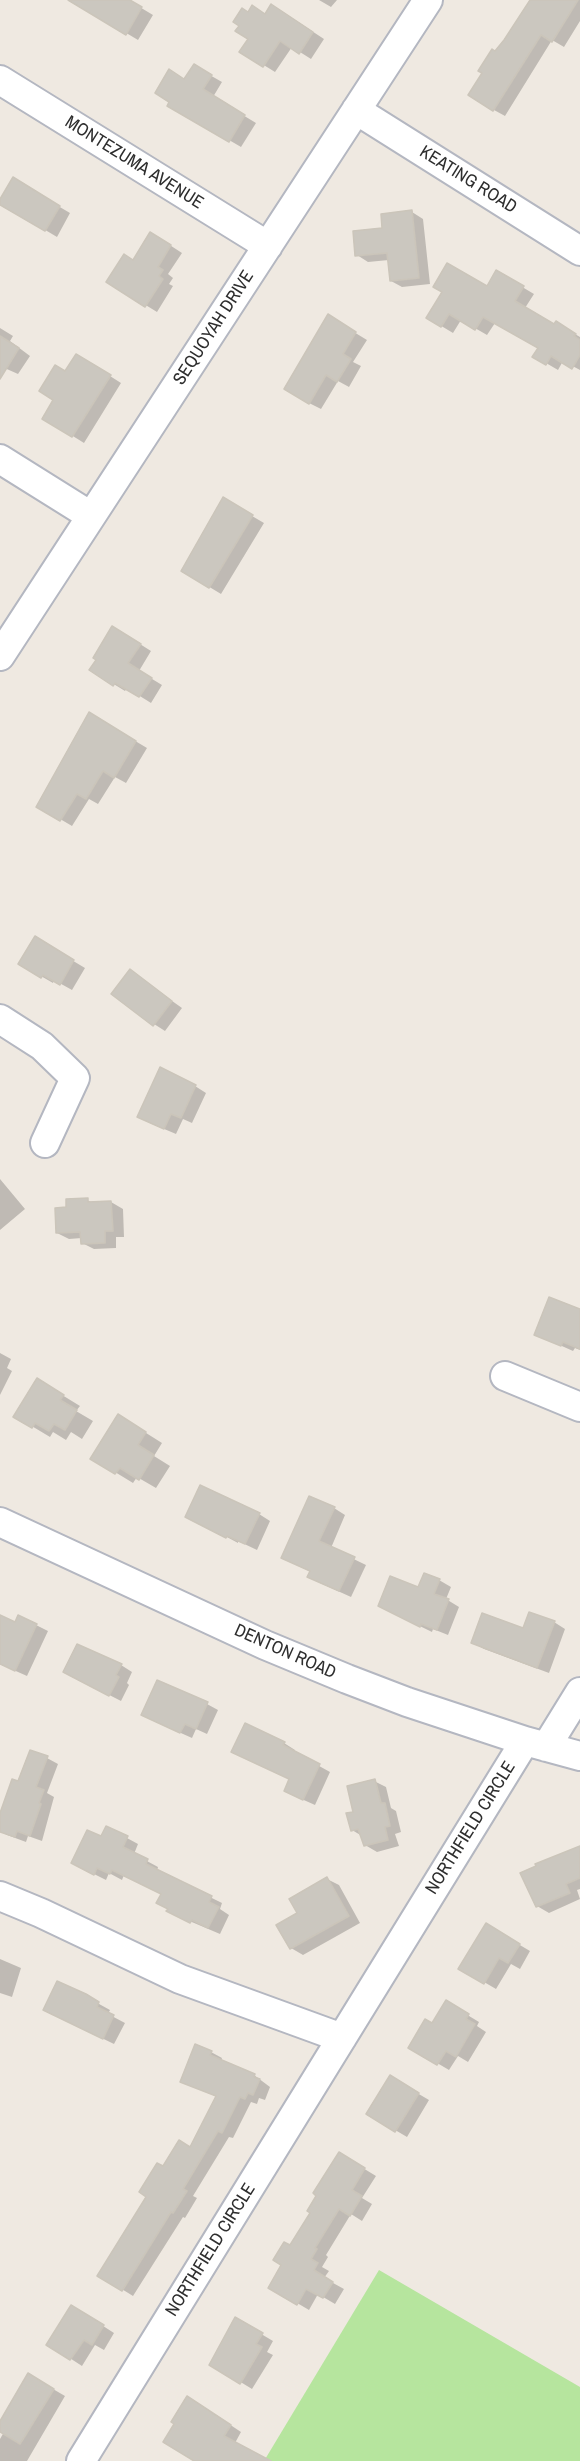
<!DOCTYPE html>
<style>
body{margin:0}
canvas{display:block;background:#efe9e1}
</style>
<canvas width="580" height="2461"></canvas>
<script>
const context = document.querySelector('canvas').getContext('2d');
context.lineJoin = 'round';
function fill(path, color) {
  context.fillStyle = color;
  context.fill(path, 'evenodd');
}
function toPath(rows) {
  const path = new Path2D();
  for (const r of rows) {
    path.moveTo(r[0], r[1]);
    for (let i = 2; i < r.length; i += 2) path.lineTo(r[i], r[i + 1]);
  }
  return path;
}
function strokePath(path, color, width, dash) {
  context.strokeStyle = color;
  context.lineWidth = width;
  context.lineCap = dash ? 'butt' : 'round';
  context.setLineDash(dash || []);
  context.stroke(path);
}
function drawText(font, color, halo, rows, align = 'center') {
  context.font = font + ' "Archivo Narrow",sans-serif';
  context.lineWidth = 4.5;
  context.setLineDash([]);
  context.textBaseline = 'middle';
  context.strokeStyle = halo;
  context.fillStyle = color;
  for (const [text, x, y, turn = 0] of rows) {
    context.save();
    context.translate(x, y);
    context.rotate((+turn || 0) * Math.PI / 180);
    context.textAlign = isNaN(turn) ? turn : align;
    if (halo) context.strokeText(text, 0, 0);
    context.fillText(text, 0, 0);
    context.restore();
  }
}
const green = toPath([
 [379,2270,580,2387,580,2461,264,2461]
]);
const shadow = toPath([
 [71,0,128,0,153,15,138,40],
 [319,0,337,0,331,7],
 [531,0,580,0,580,21,564,47,552,40,505,116,494,110,484,73],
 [283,12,324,39,311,59,292,47,275,72,241,51,250,39,249,14],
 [194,66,222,82,213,97,256,123,241,147,169,105],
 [14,180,70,213,57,237,0,203],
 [412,212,423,219,430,284,402,287,391,281,389,260,368,262,357,255,384,229],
 [162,240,182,253,168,274,173,278,169,284,173,286,157,312,108,282],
 [497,272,534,294,525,308,555,326,556,323,580,337,580,370,563,361,558,370,534,356,540,347,495,323,487,335,461,320,453,333,428,318,487,288],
 [339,323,367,340,353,362,361,366,349,387,338,381,321,409,309,403],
 [0,328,13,336,10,341,30,356,18,374,0,366],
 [88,362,121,383,84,443,44,418,55,399,66,373],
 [223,499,264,523,221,594,183,571],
 [124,634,151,651,139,671,162,685,151,703,127,688,125,691,91,670],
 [90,714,147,748,126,783,115,777,98,804,89,799,72,826,38,806],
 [35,938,85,968,72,990,54,980,53,983,20,964],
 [130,971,182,1008,165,1031,154,1024],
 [195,1086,206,1093,192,1123,183,1119,176,1134,150,1123],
 [0,1179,25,1209,0,1230],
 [87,1200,93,1203,111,1202,123,1209,124,1237,116,1237,116,1248,94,1249,82,1243,82,1238,69,1239,57,1233],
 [580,1311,580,1350,575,1348,573,1351,535,1334],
 [0,1353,11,1359,7,1368,12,1371,0,1395],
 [54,1390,80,1406,76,1411,93,1421,82,1439,71,1432,66,1440,53,1432,50,1437,15,1416],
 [135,1426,162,1443,154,1456,170,1466,156,1488,137,1477,133,1483,92,1458],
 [334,1508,345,1515,331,1548,366,1565,351,1597,320,1583,311,1572,295,1564],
 [259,1514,270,1521,257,1550,238,1541,238,1543,199,1522],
 [439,1580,451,1587,446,1599,459,1607,448,1635,433,1629,432,1632,391,1612,419,1589],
 [0,1620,36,1625,48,1631,27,1676,0,1664],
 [554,1622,565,1629,549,1673,484,1649,473,1643],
 [121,1665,132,1672,127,1683,129,1685,121,1701,76,1678],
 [207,1704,218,1710,207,1734,196,1729,192,1738,154,1721],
 [284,1743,295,1750,294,1752,330,1772,315,1805,297,1797,291,1779,244,1757],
 [47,1758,58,1764,47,1793,54,1797,42,1841,28,1836,26,1842,7,1835,0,1831,0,1818,19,1783],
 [374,1781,386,1787,391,1808,396,1811,401,1832,395,1834,399,1846,377,1852,365,1845,362,1836,352,1830],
 [102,1838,127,1838,138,1844,134,1854,158,1867,157,1871,222,1903,220,1909,229,1915,220,1934,180,1917,170,1909,163,1894,124,1875,122,1880,109,1873,106,1880,84,1869],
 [580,1848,580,1889,577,1890,580,1899,549,1913,537,1906,538,1867],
 [327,1879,339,1885,360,1923,303,1955,291,1948,278,1925,299,1914],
 [486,1925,530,1951,520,1969,511,1964,496,1989,460,1968],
 [0,1959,21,1968,12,1997,0,1993],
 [72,1989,110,2010,108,2014,125,2023,114,2044,56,2016],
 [446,2002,479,2022,477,2026,486,2032,468,2062,458,2056,449,2070,410,2047,432,2025],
 [211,2052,222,2058,221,2061,254,2075,270,2087,265,2100,259,2098,257,2104,251,2102,233,2138,229,2137,193,2196,197,2198,185,2218,183,2217,133,2296,99,2275,164,2168,191,2149,217,2097,182,2081],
 [390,2077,429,2100,407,2137,368,2114],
 [340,2154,376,2176,362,2198,372,2204,362,2221,351,2214,326,2255,328,2257,322,2267,329,2271,324,2278,344,2289,335,2304,318,2294,309,2310,270,2287,312,2212],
 [83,2313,114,2333,104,2350,95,2345,82,2366,48,2344],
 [236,2319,273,2341,267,2352,273,2355,252,2389,211,2364],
 [29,2375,65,2396,27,2461,0,2461,0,2439,4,2432,0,2430,0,2424],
 [199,2404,241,2432,235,2443,242,2461,197,2461]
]);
const building = toPath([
 [68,0,130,0,142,7,126,35,68,0],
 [530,0,578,0,552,42,541,35,493,111,468,95,482,73,478,71,492,49,495,51,504,40,530,0],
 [271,4,313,32,299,54,280,41,263,67,239,52,248,39,235,31,239,26,233,22,242,8,248,12,252,5,265,14,271,4],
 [194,64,212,75,203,89,245,115,229,142,167,106,169,102,155,93,169,69,184,79,194,64],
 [13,177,60,206,45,231,0,205,0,199,13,177],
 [412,210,419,278,390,281,387,253,355,256,353,231,382,228,381,214,412,210],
 [150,232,171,245,158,267,163,270,159,276,163,279,145,307,106,282,124,254,133,260,150,232],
 [447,263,487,286,496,270,524,286,515,301,554,324,556,321,576,334,574,336,580,340,580,355,572,369,551,356,546,365,532,357,538,348,483,317,475,330,449,314,441,327,426,318,442,292,433,287,447,263],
 [328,314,356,332,343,354,351,359,337,382,326,375,309,404,284,389,328,314],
 [0,336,19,348,0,379,0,336],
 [76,354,111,375,72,437,42,419,53,400,39,391,55,365,65,371,76,354],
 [223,497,253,515,209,588,181,571,223,497],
 [112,626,141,644,128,663,152,678,139,697,115,683,113,686,89,670,96,660,93,658,112,626],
 [89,712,136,741,114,778,103,771,86,799,77,794,60,821,36,807,89,712],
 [35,936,74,960,60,985,43,975,41,978,18,964,35,936],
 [130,969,172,1001,153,1026,111,994,130,969],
 [160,1067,196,1085,181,1118,171,1114,164,1129,137,1117,160,1067],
 [88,1198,88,1202,111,1201,113,1231,105,1231,105,1243,81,1244,80,1232,56,1233,55,1208,66,1207,66,1199,88,1198],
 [549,1297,580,1309,580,1349,563,1342,561,1346,534,1335,549,1297],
 [37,1378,64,1395,60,1400,77,1410,65,1430,54,1424,49,1431,35,1423,32,1428,13,1417,37,1378],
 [118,1414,146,1432,138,1445,154,1455,139,1480,120,1468,115,1474,90,1459,118,1414],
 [200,1485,260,1513,245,1544,227,1536,226,1538,185,1517,200,1485],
 [309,1496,335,1507,319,1541,355,1557,339,1591,307,1577,310,1571,281,1558,309,1496],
 [424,1573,440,1579,434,1594,449,1599,437,1630,421,1624,420,1627,378,1606,390,1576,418,1587,424,1573],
 [529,1612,555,1621,537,1668,471,1643,482,1613,523,1628,529,1612],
 [0,1615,15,1622,18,1615,37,1624,15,1671,0,1664,0,1615],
 [77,1644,122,1664,116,1675,119,1677,109,1696,63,1672,77,1644],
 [157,1680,208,1702,196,1729,185,1724,180,1733,141,1715,157,1680],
 [245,1723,285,1742,283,1745,320,1764,303,1800,284,1791,289,1779,231,1752,245,1723],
 [30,1750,48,1756,36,1787,44,1790,39,1803,41,1804,30,1836,17,1831,15,1837,0,1832,0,1813,12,1779,18,1781,30,1750],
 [375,1779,381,1803,385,1803,390,1826,385,1827,388,1840,364,1846,358,1829,351,1831,346,1813,353,1812,347,1786,375,1779],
 [106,1826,128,1836,123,1847,148,1859,146,1864,212,1896,209,1902,219,1907,208,1928,192,1920,190,1923,166,1911,168,1909,156,1903,161,1894,112,1870,110,1874,97,1868,94,1875,71,1863,87,1830,101,1836,106,1826],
 [580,1846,580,1878,566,1884,570,1893,536,1907,520,1873,536,1866,535,1864,580,1846],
 [327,1877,349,1916,290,1949,276,1925,297,1913,289,1899,327,1877],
 [486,1923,520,1944,508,1963,499,1958,484,1984,458,1969,486,1923],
 [57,1981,86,1994,99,2002,97,2007,114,2015,103,2039,43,2010,57,1981],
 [446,2000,469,2014,466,2019,475,2024,456,2057,446,2051,437,2065,408,2048,425,2019,432,2023,446,2000],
 [195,2044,212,2051,210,2055,255,2074,254,2077,260,2079,253,2095,248,2093,245,2099,240,2097,222,2133,218,2131,183,2189,187,2191,173,2213,171,2212,122,2291,97,2276,146,2197,139,2192,157,2163,163,2166,179,2140,190,2147,216,2096,180,2082,195,2044],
 [390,2075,419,2093,395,2132,366,2114,390,2075],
 [339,2152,365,2168,352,2190,362,2196,350,2216,339,2209,315,2248,317,2249,311,2259,318,2263,314,2270,333,2282,323,2298,306,2289,297,2305,268,2288,281,2265,273,2260,284,2242,290,2245,310,2213,307,2211,316,2196,313,2193,339,2152],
 [71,2305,104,2325,92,2345,84,2340,70,2360,46,2345,71,2305],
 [235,2317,263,2333,256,2344,262,2347,240,2384,209,2365,235,2317],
 [28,2373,54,2389,20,2444,0,2432,0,2421,28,2373],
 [187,2396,231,2425,224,2436,271,2461,194,2461,163,2442,174,2424,171,2422,187,2396]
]);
const minor = toPath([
 [0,80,268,246],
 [356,110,580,251],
 [0,459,91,516],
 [0,656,428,0],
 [0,1019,42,1046,75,1078,45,1143],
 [505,1376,580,1407],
 [0,1522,265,1645,347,1679,407,1702,525,1741,580,1756],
 [546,1747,580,1692],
 [0,1896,41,1913,180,1979,342,2038],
 [81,2461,525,1741]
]);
const streetNames = [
 ["MONTEZUMA AVENUE",134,163,32],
 ["KEATING ROAD",468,180,32],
 ["SEQUOYAH DRIVE",214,328,-57],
 ["DENTON ROAD",285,1652,24],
 ["NORTHFIELD CIRCLE",471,1828,-58],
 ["NORTHFIELD CIRCLE",211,2250,-58]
];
fill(green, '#b6e59e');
fill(shadow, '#0003');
fill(building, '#cbc7bf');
strokePath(building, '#cbc5ba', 1.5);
strokePath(minor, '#b4b7c1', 32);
strokePath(minor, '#fff', 28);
drawText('18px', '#2e2e2e', '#fff', streetNames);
</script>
